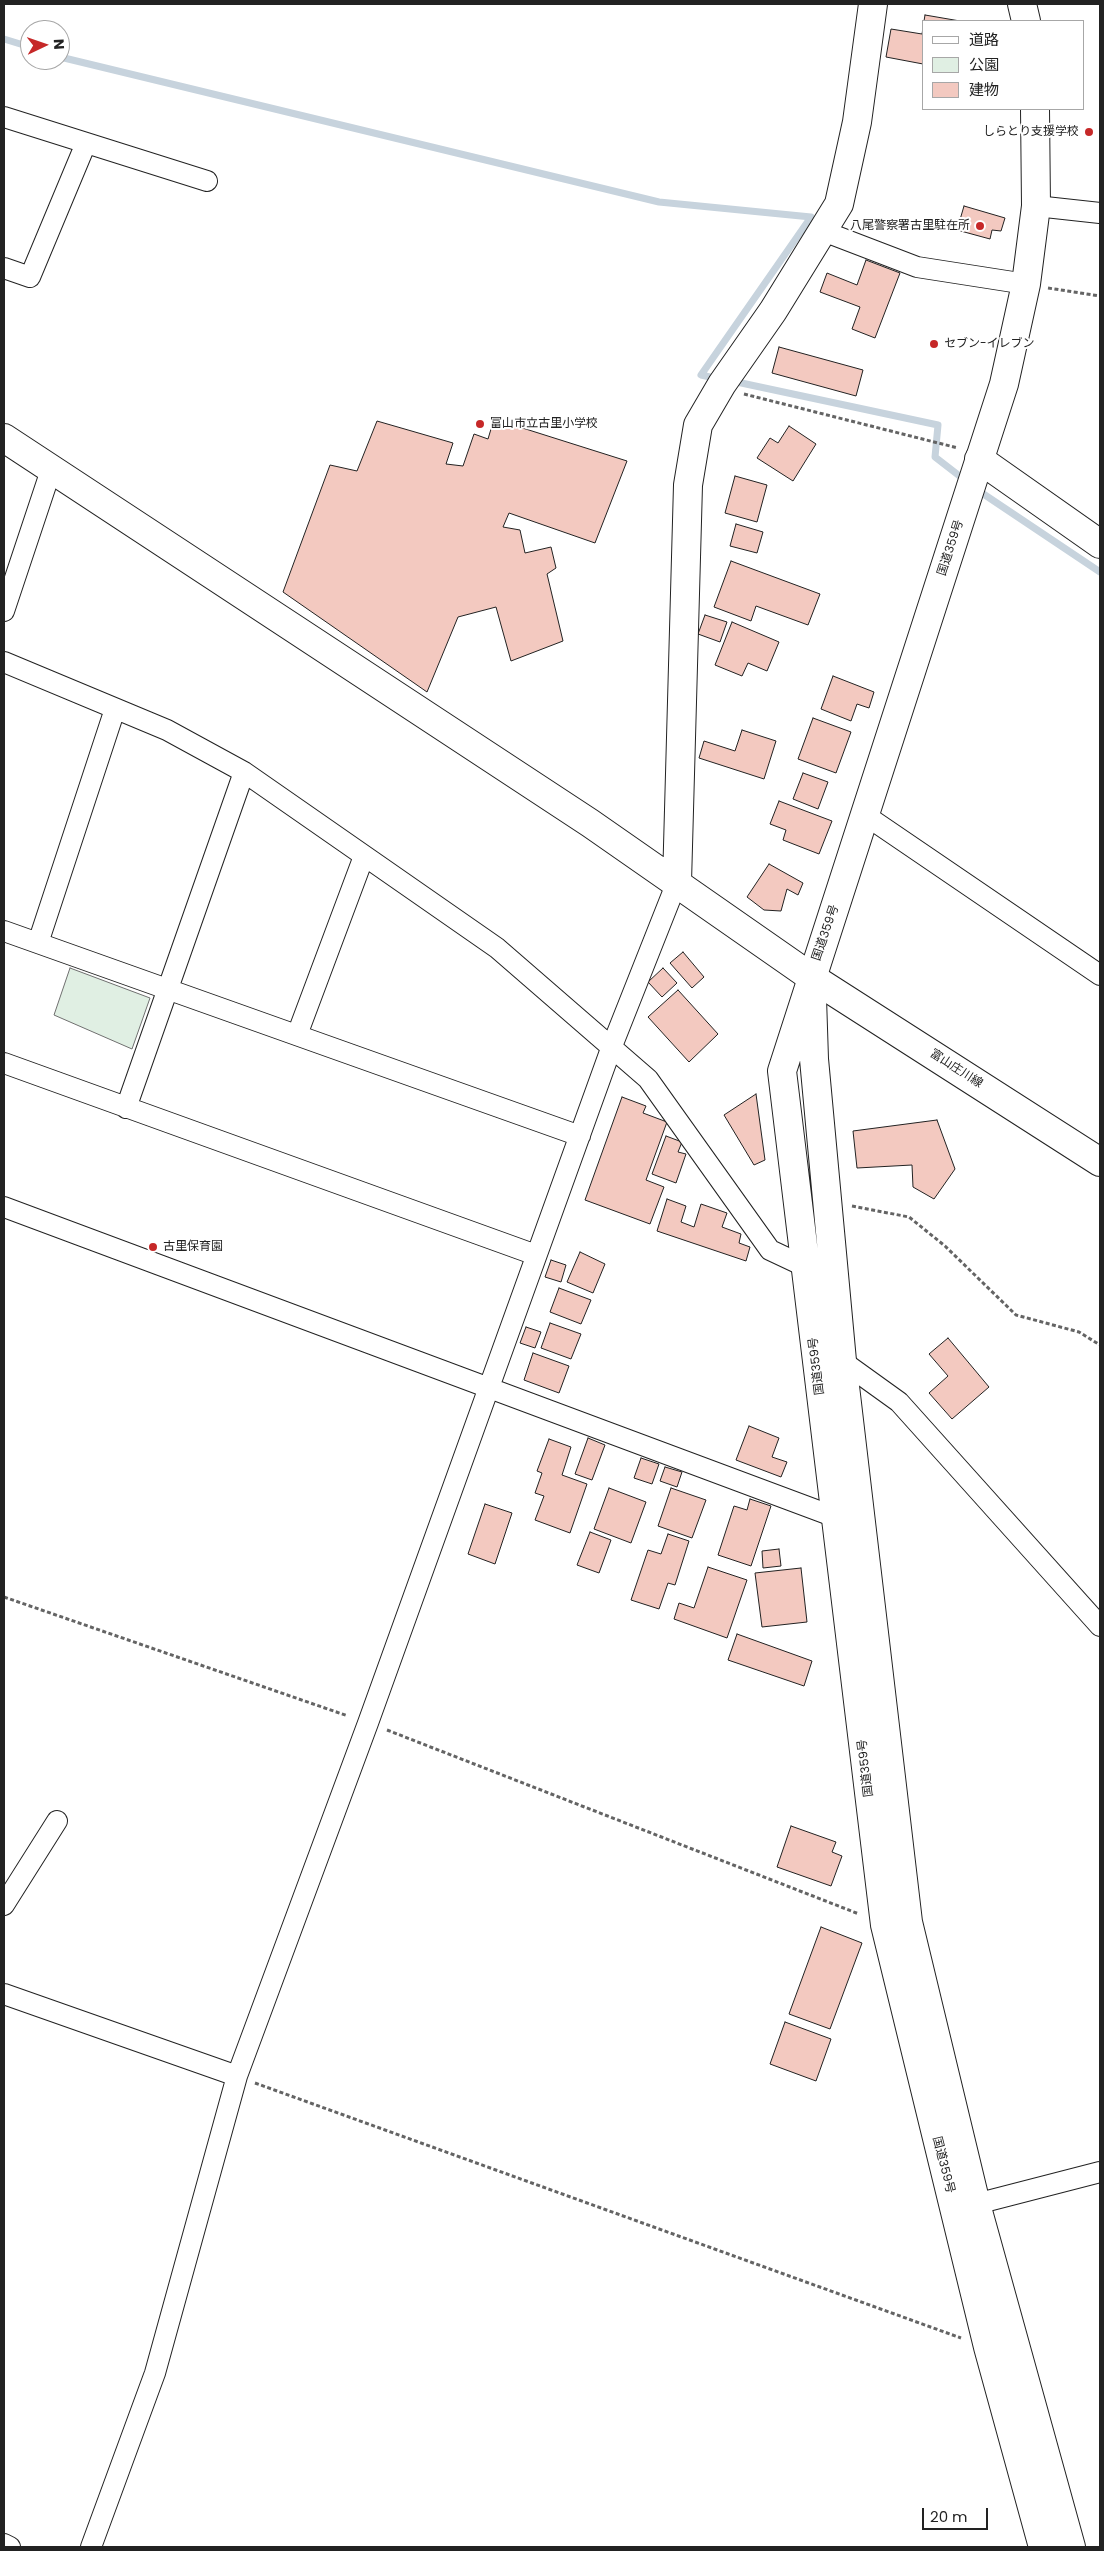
<!DOCTYPE html>
<meta charset="utf-8">
<style>
body{margin:0}
#map{position:relative;width:1104px;height:2551px;overflow:hidden;background:#fff;font-family:Poppins,"Noto Sans JP",sans-serif}
canvas{display:block}
.frame{position:absolute;inset:0;border:5px solid #222;pointer-events:none}
.legend{position:absolute;left:922px;top:20px;width:162px;height:90px;box-sizing:border-box;background:#fff;border:1px solid #a7a7a7;margin:0;padding:6px 9px;list-style:none;font-size:15px;color:#222}
.legend li{display:flex;align-items:center;gap:10px;height:25px}
.legend b{width:25px;border:1px solid #a7a7a7}
.north{position:absolute;left:20px;top:20px;width:50px;height:50px;box-sizing:border-box;background:#fff;border:1px solid #a7a7a7;border-radius:50%;rotate:87deg;font-size:14px;font-weight:700;line-height:20px;text-align:center;color:#222}
.north::after{content:'';display:block;margin:auto;width:18px;height:22px;background:#c62828;clip-path:polygon(50% 0,100% 100%,50% 72%,0 100%)}
.scale{position:absolute;left:922px;top:2508px;width:66px;height:22px;box-sizing:border-box;border:2px solid #222;border-top:0;padding-left:6px;font-size:15px;line-height:18px;white-space:nowrap;color:#222;-webkit-text-stroke:4px #fff;paint-order:stroke}
</style>
<div id="map">
<canvas width="1104" height="2551"></canvas>
<div class="frame"></div>
<ul class="legend">
<li><b style="height:6px;background:#fff"></b>道路</li>
<li><b style="height:14px;background:#e0efe3"></b>公園</li>
<li><b style="height:14px;background:#f3c9c0"></b>建物</li>
</ul>
<div class="north">N</div>
<div class="scale">20 m</div>
</div>
<script>
const context = document.querySelector('canvas').getContext('2d');
context.lineJoin = 'round';
function fill(path, color) {
  context.fillStyle = color;
  context.fill(path, 'evenodd');
}
function toPath(rows) {
  const path = new Path2D();
  for (const r of rows) {
    path.moveTo(r[0], r[1]);
    for (let i = 2; i < r.length; i += 2) path.lineTo(r[i], r[i + 1]);
  }
  return path;
}
function strokePath(path, color, width, dash) {
  context.strokeStyle = color;
  context.lineWidth = width;
  context.lineCap = dash ? 'butt' : 'round';
  context.setLineDash(dash || []);
  context.stroke(path);
}
function drawText(font, color, halo, rows, align = 'center') {
  context.font = font + ' Poppins,"Noto Sans JP",sans-serif';
  context.lineWidth = 4;
  context.setLineDash([]);
  context.textBaseline = 'middle';
  context.strokeStyle = halo;
  context.fillStyle = color;
  for (const [text, x, y, turn = 0] of rows) {
    context.save();
    context.translate(x, y);
    context.rotate((+turn || 0) * Math.PI / 180);
    context.textAlign = isNaN(turn) ? turn : align;
    if (halo) context.strokeText(text, 0, 0);
    context.fillText(text, 0, 0);
    context.restore();
  }
}
const green = toPath([
 [70,968,150,998,132,1049,54,1015,70,968]
]);
const stream = toPath([
 [4,39,30,47],
 [60,57,659,202,811,217,701,375,719,379],
 [732,381,938,425,935,457,966,481],
 [976,489,1100,572]
]);
const building = toPath([
 [925,15,960,21,924,21,925,15],
 [923,28,923,64,886,57,891,29,922,34,923,28],
 [964,206,1005,218,1001,231,992,230,990,239,957,230,964,206],
 [866,260,900,273,875,338,852,329,860,307,820,292,827,273,857,285,866,260],
 [779,347,863,370,856,396,772,373,779,347],
 [494,419,627,461,595,543,509,513,503,527,520,530,525,553,551,547,556,568,547,574,563,641,511,661,496,607,458,617,427,692,283,592,330,465,357,471,377,421,453,443,446,464,463,466,474,434,488,439,494,419],
 [789,426,816,444,793,481,757,458,770,438,778,443,789,426],
 [735,476,767,485,757,522,725,513,735,476],
 [736,524,763,532,757,553,730,546,736,524],
 [731,561,820,594,808,625,756,606,751,621,714,607,731,561],
 [705,615,727,622,720,642,698,634,705,615],
 [732,622,779,642,767,671,748,663,742,676,715,665,732,622],
 [833,676,874,692,869,708,857,704,851,721,821,709,833,676],
 [813,718,851,732,836,773,798,759,813,718],
 [742,730,776,741,764,779,699,758,704,741,735,751,742,730],
 [803,773,828,782,818,809,793,799,803,773],
 [779,801,832,821,819,854,783,840,786,830,770,824,779,801],
 [769,864,803,883,798,895,787,889,781,911,764,910,747,897,769,864],
 [683,952,704,977,692,988,670,963,683,952],
 [663,968,677,983,662,997,648,982,663,968],
 [678,990,718,1034,689,1062,648,1017,678,990],
 [756,1094,765,1160,754,1165,724,1115,756,1094],
 [622,1097,646,1106,643,1113,667,1122,646,1180,664,1187,650,1224,585,1200,622,1097],
 [937,1120,955,1169,934,1199,913,1187,912,1165,857,1168,853,1131,937,1120],
 [666,1136,682,1142,678,1152,686,1154,676,1183,652,1174,666,1136],
 [667,1199,686,1206,681,1222,694,1227,701,1204,727,1213,722,1227,741,1234,739,1243,750,1247,746,1261,657,1231,667,1199],
 [580,1252,605,1264,593,1293,567,1282,580,1252],
 [551,1260,566,1265,561,1282,545,1277,551,1260],
 [559,1288,591,1300,581,1324,550,1312,559,1288],
 [550,1323,581,1334,571,1359,541,1348,550,1323],
 [526,1327,541,1332,535,1348,520,1343,526,1327],
 [948,1338,989,1387,952,1419,929,1393,948,1376,929,1354,948,1338],
 [533,1353,569,1366,559,1393,524,1380,533,1353],
 [749,1426,779,1438,772,1457,787,1462,781,1477,736,1460,749,1426],
 [588,1438,605,1445,592,1480,575,1474,588,1438],
 [549,1439,571,1447,562,1475,587,1484,570,1533,535,1520,544,1496,535,1493,542,1473,537,1471,549,1439],
 [641,1458,659,1464,652,1484,634,1478,641,1458],
 [665,1467,682,1472,677,1487,660,1481,665,1467],
 [609,1488,646,1502,631,1543,594,1529,609,1488],
 [671,1488,706,1500,692,1538,658,1526,671,1488],
 [750,1499,771,1506,751,1566,718,1555,734,1506,747,1510,750,1499],
 [485,1504,512,1513,495,1564,468,1554,485,1504],
 [590,1532,611,1540,599,1573,577,1565,590,1532],
 [668,1534,689,1541,675,1585,668,1583,659,1609,631,1600,648,1550,661,1554,668,1534],
 [779,1549,781,1566,763,1568,762,1551,779,1549],
 [708,1567,747,1580,727,1638,674,1619,679,1603,694,1608,708,1567],
 [801,1568,807,1622,762,1627,755,1573,801,1568],
 [737,1634,812,1661,804,1686,728,1660,737,1634],
 [791,1826,836,1842,832,1852,842,1856,831,1886,777,1867,791,1826],
 [821,1927,862,1943,830,2029,789,2014,821,1927],
 [785,2022,831,2039,816,2081,770,2064,785,2022]
]);
const path = toPath([
 [1048,288,1100,296],
 [744,394,958,448],
 [852,1206,909,1217,945,1246,1016,1315,1079,1332,1100,1345],
 [4,1597,348,1716],
 [387,1730,859,1914],
 [255,2083,961,2338]
]);
const street = toPath([
 [4,117,207,181],
 [1036,206,1100,213],
 [823,231,917,267,1026,284],
 [4,268,30,277,86,143],
 [4,611,51,470],
 [4,662,167,730,244,772,497,948,648,1079,770,1250,804,1266],
 [865,815,1100,975],
 [4,931,580,1136],
 [38,943,115,709],
 [297,1035,364,856],
 [4,1063,536,1255],
 [126,1108,244,772],
 [4,1207,835,1517],
 [842,1361,899,1402,1100,1626],
 [4,1905,57,1821],
 [4,1994,237,2076],
 [976,2204,1100,2172],
 [4,2544,10,2547],
 [91,2547,155,2373,237,2076,368,1723,612,1046,677,882]
]);
const secondary = toPath([
 [4,438,590,823,811,977],
 [979,459,1100,544],
 [677,882,688,485,698,425,722,384,773,311,839,204,857,122,873,4]
]);
const primary = toPath([
 [811,977,1100,1162]
]);
const highway = toPath([
 [1022,4,1026,21],
 [1035,109,1036,206,1026,284,1004,384,782,1071,885,1925,988,2347,1043,2547],
 [812,998,814,1059,842,1361,908,1922,976,2204,1071,2547]
]);
const markers = [
 [1089,132,5,"#c62828"],
 [980,226,5,"#c62828"],
 [934,344,5,"#c62828"],
 [480,424,5,"#c62828"],
 [153,1247,5,"#c62828"]
];
const poiNames = [
 ["しらとり支援学校",1079,132,"right"],
 ["八尾警察署古里駐在所",970,226,"right"],
 ["セブン-イレブン",944,344],
 ["富山市立古里小学校",490,424],
 ["古里保育園",163,1247]
];
const streetNames = [
 ["国道359号",951,548,-72],
 ["国道359号",826,933,-71],
 ["富山庄川線",956,1069,33],
 ["国道359号",817,1366,-97],
 ["国道359号",866,1768,-97],
 ["国道359号",943,2165,76]
];
fill(green, '#e0efe3');
strokePath(green, '#6f6f6f', 1);
strokePath(stream, '#c7d3dd', 7);
fill(building, '#f3c9c0');
strokePath(building, '#222', 1);
strokePath(street, '#222', 22);
strokePath(secondary, '#222', 30);
strokePath(primary, '#222', 30);
strokePath(highway, '#222', 30);
strokePath(path, '#646464', 3, [4, 2.5]);
strokePath(street, '#fff', 20);
strokePath(secondary, '#fff', 28);
strokePath(primary, '#fff', 28);
strokePath(highway, '#fff', 28);
for (const [x, y, r, color] of markers) {
  const dot = new Path2D();
  dot.arc(x, y, r, 0, 2 * Math.PI);
  context.fillStyle = color;
  context.fill(dot);
  strokePath(dot, '#fff', 2);
}
drawText('12px', '#222', '#fff', poiNames, 'left');
drawText('12px', '#222', '#fff', streetNames);
</script>
